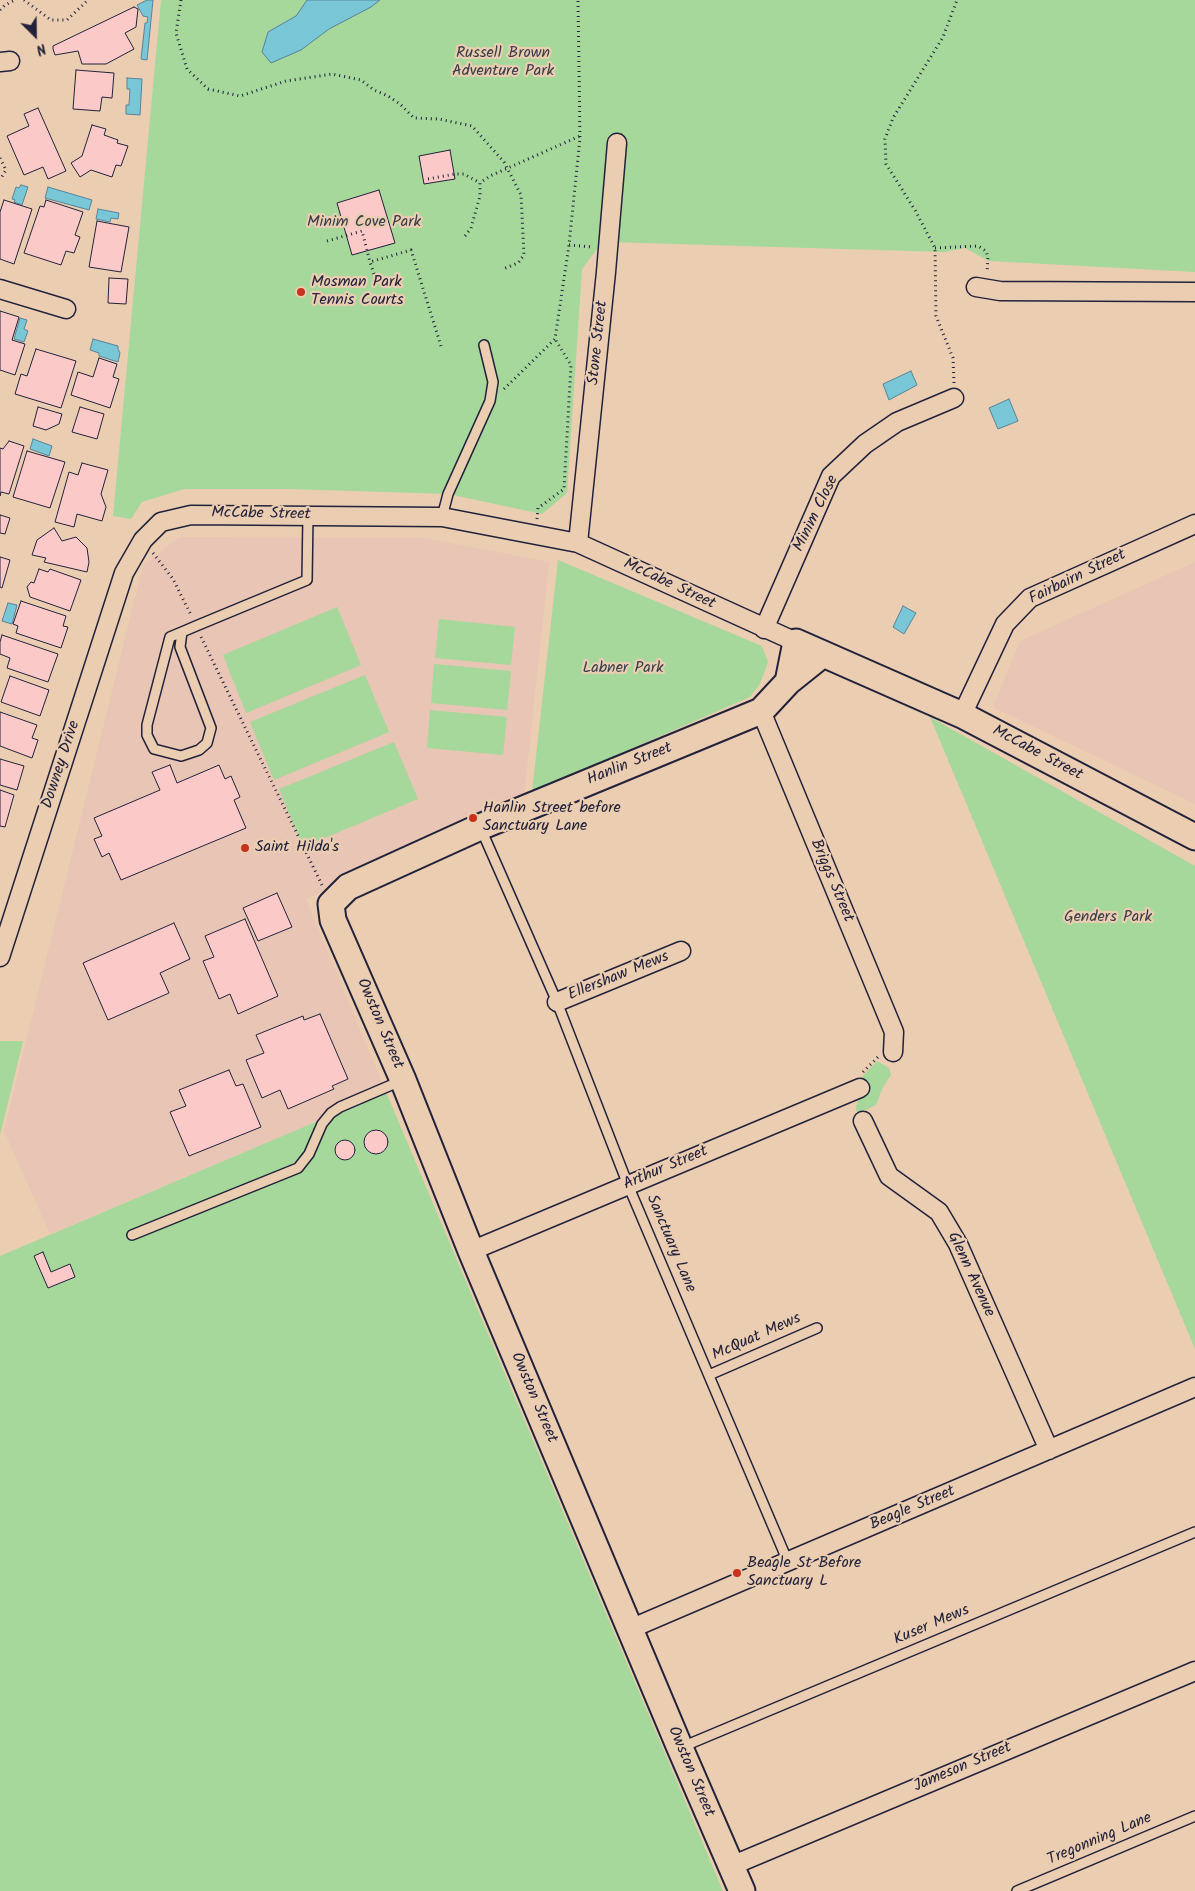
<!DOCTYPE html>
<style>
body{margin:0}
#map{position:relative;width:1195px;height:1891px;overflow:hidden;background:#ebcdb2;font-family:Kalam,sans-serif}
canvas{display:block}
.north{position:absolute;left:10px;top:10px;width:50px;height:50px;-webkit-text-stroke:4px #ebcdb2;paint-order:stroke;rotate:157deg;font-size:14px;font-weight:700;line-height:20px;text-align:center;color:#22223b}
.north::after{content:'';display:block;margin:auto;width:18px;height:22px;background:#22223b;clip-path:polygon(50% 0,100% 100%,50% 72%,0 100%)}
</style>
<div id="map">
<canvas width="1195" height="1891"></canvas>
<div class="north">N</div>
</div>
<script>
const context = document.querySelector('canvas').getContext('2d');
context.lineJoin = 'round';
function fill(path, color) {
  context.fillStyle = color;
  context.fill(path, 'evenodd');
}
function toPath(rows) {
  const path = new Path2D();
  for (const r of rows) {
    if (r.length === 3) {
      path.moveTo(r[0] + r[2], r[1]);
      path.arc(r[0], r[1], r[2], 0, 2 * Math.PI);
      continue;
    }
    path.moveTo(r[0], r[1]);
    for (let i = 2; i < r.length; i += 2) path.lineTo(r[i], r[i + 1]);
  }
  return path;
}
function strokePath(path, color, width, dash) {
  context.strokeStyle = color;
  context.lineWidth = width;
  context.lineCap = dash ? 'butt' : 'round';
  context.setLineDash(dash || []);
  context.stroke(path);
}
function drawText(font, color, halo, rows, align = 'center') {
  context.font = font + ' Kalam,sans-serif';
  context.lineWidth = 4.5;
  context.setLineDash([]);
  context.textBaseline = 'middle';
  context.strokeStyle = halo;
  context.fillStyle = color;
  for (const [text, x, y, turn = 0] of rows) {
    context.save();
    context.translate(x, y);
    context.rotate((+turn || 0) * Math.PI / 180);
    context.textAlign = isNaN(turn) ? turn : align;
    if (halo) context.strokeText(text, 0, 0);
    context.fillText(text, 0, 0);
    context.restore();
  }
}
const built = toPath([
 [180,537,424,538,549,562,524,797,306,899,386,1092,50,1234,4,1131,143,565],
 [1195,562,1195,804,993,707,1020,641]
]);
const green = toPath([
 [161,0,1195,0,1195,272,989,261,965,248,944,252,608,242,598,248,582,269,567,493,542,514,448,494,288,489,184,489,142,502,131,519,113,516],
 [558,560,762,646,768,662,760,684,750,697,532,792],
 [337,607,361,665,246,713,223,655],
 [439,619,515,627,511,665,435,658],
 [434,664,511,671,507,710,431,703],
 [365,675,389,732,274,780,250,722],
 [430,710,507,717,503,755,427,748],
 [930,717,1195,866,1195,1349],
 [394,742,418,799,303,847,279,789],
 [0,1041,23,1041,0,1135],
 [877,1061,889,1068,891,1075,883,1087,876,1105,857,1114,856,1107,858,1100,867,1095,859,1080],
 [386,1092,723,1891,0,1891,0,1256]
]);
const water = toPath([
 [147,0,153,0,147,60,141,59,145,23,147,23,148,17,143,16,137,5,147,0],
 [307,0,380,0,371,7,329,29,301,50,271,63,262,52,268,32,296,16,307,0],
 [127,78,142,79,140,115,126,114,126,105,129,105,130,89,127,89,127,78],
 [21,185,28,187,22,205,14,202,15,200,12,199,16,187,19,188,21,185],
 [48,187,92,200,89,210,45,198,48,187],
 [98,209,119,213,118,219,111,218,110,222,96,219,98,209],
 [20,318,27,320,24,329,28,331,24,342,14,339,20,318],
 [93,339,118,346,118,349,120,353,118,362,99,356,99,353,90,350,93,339],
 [911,371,917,385,889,400,883,384,911,371],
 [1009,399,1018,421,998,429,989,408,1009,399],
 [33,439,52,446,49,456,30,449,33,439],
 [8,603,17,605,12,624,2,621,8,603],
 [903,606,916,613,904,634,893,627,903,606]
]);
const building = toPath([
 [134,7,138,9,136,27,125,33,134,49,106,64,82,64,78,51,55,55,53,49,53,46,134,7],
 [76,70,114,73,112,98,102,97,100,111,73,109,76,70],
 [38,108,66,171,48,179,43,167,24,175,7,136,29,126,24,114,38,108],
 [92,125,106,129,104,135,118,140,117,143,128,146,121,166,116,165,112,177,91,170,80,177,71,163,82,156,92,125],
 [450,150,455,179,424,184,419,156,450,150],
 [379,190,395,243,352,255,337,203,379,190],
 [4,200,32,209,14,264,0,259,0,212,4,200],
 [46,200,83,212,75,235,80,237,74,253,66,251,61,265,24,253,40,206,44,207,46,200],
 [97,221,129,227,121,272,89,267,97,221],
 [109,278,128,279,126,304,108,303,109,278],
 [0,311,19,317,12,340,25,344,15,375,0,370,0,311],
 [36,349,76,361,61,408,15,394,21,374,27,376,36,349],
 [99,358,117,364,113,377,119,379,110,408,71,395,78,372,93,377,99,358],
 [38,407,62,414,59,424,46,430,33,426,38,407],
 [80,407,104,414,97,439,72,432,80,407],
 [9,441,24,446,9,494,1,492,0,496,0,448,3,449,9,441],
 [27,451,65,462,50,508,13,497,27,451],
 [82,463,108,470,101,494,106,507,102,521,77,514,74,527,55,522,69,472,78,475,82,463],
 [0,515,10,518,5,534,0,533,0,515],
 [54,528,62,541,76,537,87,548,89,562,87,572,44,562,46,558,32,555,37,540,54,528],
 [0,557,10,560,2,588,0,587,0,557],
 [39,569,48,572,50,569,81,580,70,611,30,597,27,587,31,582,34,583,39,569],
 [21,601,66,616,63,626,68,627,61,648,16,633,18,626,13,624,21,601],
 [2,635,58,654,48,682,7,668,10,658,0,654,0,642,2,635],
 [10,676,49,690,40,716,1,702,10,676],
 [0,712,37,725,32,738,38,740,32,758,0,746,0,712],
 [0,759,24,766,17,790,0,785,0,759],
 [170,765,177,783,219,765,225,779,231,776,240,797,234,800,246,828,121,880,109,853,102,857,94,839,102,836,94,818,160,790,152,772,170,765],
 [0,790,14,795,5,827,0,826,0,790],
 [277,893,292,927,258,941,243,908,277,893],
 [245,919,278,996,238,1014,230,994,219,999,203,961,214,957,205,936,245,919],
 [174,923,190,959,160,973,169,993,108,1020,83,963,174,923],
 [320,1014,348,1079,332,1086,334,1089,288,1109,280,1090,262,1098,246,1060,264,1053,256,1035,303,1016,304,1020,320,1014],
 [229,1070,236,1086,243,1084,261,1127,189,1156,170,1112,186,1106,179,1090,229,1070],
 [376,1142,12],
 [345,1150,10],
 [43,1252,51,1272,70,1264,75,1277,48,1288,34,1256,43,1252]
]);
const path = toPath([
 [24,0,51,20,67,20,88,0],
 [181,0,176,33,187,69,208,89,240,96,286,81,332,74,361,80,374,90,388,96,400,104,414,118,439,119,472,126,504,162,521,195,524,255,518,263,503,269],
 [0,10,5,5,15,0],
 [0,158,6,170,0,180],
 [428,179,455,174,464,174,480,183],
 [465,236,471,228,480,196,480,183,490,176,580,136],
 [327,241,362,231,370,262],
 [569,245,592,247],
 [935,248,978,246,986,251,988,257,987,273],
 [374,274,370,262,411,250,441,346],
 [954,383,953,358,936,316,935,248,915,210,886,164,885,139,893,118,943,37,957,0],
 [504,389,555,339,569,245,580,138,578,0],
 [537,519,538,508,564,489,571,365,555,339],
 [153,553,173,579,191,615],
 [201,637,322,885],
 [863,1072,878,1057]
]);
const lane = toPath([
 [442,517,448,494,490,401,493,382,484,345],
 [182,632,180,647,211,728,207,743,199,750,181,756,154,749,147,735,147,725,170,637,182,632,196,626,307,580,308,516],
 [481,829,557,1002,628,1185,788,1562],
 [132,1235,298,1168,309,1154,322,1124,331,1113,340,1107,403,1080],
 [709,1375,817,1328],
 [682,1747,1195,1532],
 [1017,1891,1195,1816]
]);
const street = toPath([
 [0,62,10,61],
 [976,287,1000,291,1195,292],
 [0,289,66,309],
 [578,543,606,272,617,143],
 [764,629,831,476,865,444,897,422,954,398],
 [761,711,894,1032,893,1052],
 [962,715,1005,624,1030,598,1195,524],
 [0,957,124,573,143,540,161,522,191,515,442,517,578,543,796,642],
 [557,1002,681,951],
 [863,1121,889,1176,939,1212,958,1244,1049,1450],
 [471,1251,860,1088],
 [630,1629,1195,1387],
 [731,1866,1195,1671]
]);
const secondary = toPath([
 [788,682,796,642,962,715,1195,837],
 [742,1891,680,1748,471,1251,403,1080,333,920,331,904,348,887,480,827,761,711,788,682,823,654]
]);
const markers = [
 [301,292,5,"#c8321e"],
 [473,818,5,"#c8321e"],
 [245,848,5,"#c8321e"],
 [737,1573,5,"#c8321e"]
];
const parkNames = [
 ["Russell Brown",503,54],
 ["Adventure Park",503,72],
 ["Minim Cove Park",364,223],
 ["Labner Park",623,669],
 ["Genders Park",1108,918]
];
const poiNames = [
 ["Mosman Park",311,283],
 ["Tennis Courts",311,301],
 ["Hanlin Street before",483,809],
 ["Sanctuary Lane",483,827],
 ["Saint Hilda's",255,848],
 ["Beagle St Before",747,1564],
 ["Sanctuary L",747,1582]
];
const streetNames = [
 ["Stone Street",599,343,-84],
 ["Minim Close",817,514,-64],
 ["McCabe Street",261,515,1],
 ["Fairbairn Street",1078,578,-26],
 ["McCabe Street",669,585,25],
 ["McCabe Street",1037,754,28],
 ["Downey Drive",62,765,-72],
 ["Hanlin Street",630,765,-22],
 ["Briggs Street",831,881,67],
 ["Ellershaw Mews",619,977,-22],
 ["Owston Street",379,1024,67],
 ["Arthur Street",666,1169,-23],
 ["Sanctuary Lane",670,1244,67],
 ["Glenn Avenue",970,1275,65],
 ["McQuat Mews",757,1338,-24],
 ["Owston Street",533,1398,67],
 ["Beagle Street",913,1509,-23],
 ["Kuser Mews",932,1626,-23],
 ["Jameson Street",963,1768,-23],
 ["Owston Street",690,1772,67],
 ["Tregonning Lane",1100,1840,-23]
];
fill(built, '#e8c5b4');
fill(green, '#a5d89a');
fill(water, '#79c6d7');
strokePath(water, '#568499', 1);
fill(building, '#fac9c8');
strokePath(building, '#22223b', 1);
strokePath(lane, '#22223b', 12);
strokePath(street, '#22223b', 21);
strokePath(secondary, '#22223b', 29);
strokePath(path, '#22223b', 3, [1, 4]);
strokePath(lane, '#ebcdb2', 9);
strokePath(street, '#ebcdb2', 18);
strokePath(secondary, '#ebcdb2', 25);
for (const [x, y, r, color] of markers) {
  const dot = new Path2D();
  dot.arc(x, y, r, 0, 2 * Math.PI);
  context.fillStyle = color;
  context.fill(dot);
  strokePath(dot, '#ebcdb2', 2);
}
drawText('16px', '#363d49', '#ebcdb2', parkNames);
drawText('16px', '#22223b', '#ebcdb2', poiNames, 'left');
drawText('16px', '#22223b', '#ebcdb2', streetNames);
</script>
